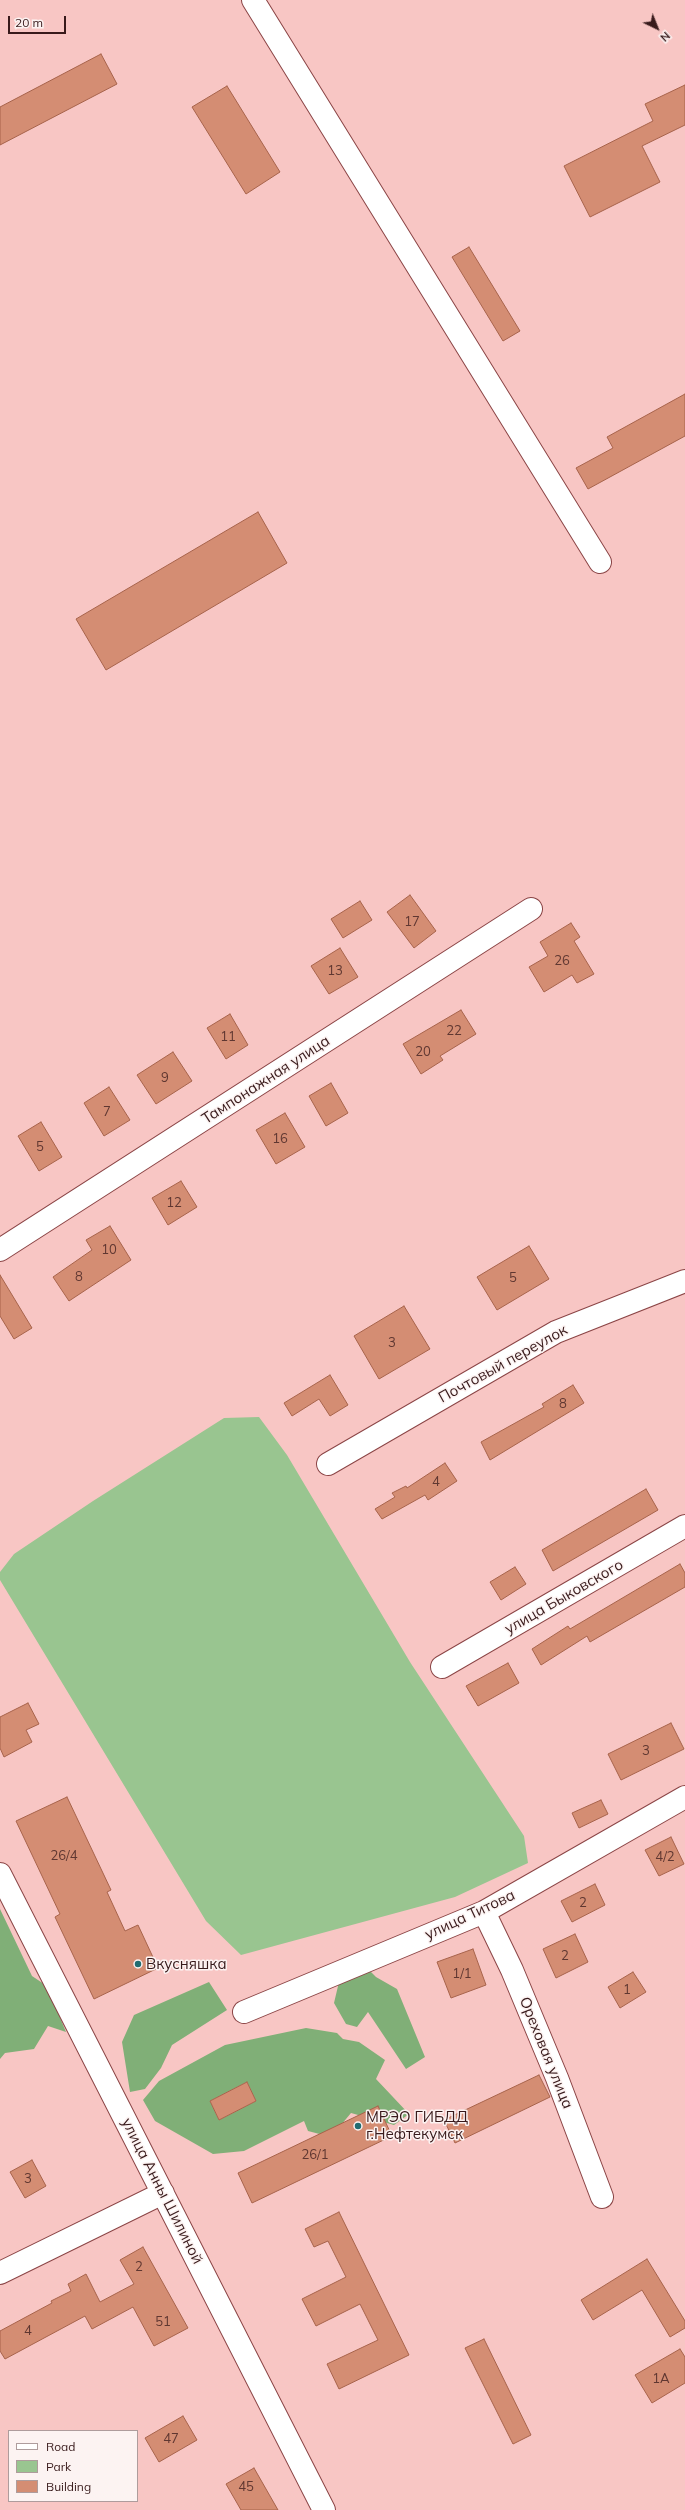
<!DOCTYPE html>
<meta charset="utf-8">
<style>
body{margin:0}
#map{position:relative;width:685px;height:2510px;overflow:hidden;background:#f8c6c4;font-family:Mulish,sans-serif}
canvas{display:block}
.legend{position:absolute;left:8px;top:2430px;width:130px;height:72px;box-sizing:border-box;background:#fcf3f2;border:1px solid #ae9c9c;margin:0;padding:5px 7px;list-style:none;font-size:12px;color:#381a1b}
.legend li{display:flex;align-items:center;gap:8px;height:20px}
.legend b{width:20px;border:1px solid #ae9c9c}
.north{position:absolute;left:637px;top:8px;width:40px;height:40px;-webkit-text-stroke:3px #fcf3f2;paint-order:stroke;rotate:137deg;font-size:11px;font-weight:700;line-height:16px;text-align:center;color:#381a1b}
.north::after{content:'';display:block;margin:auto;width:14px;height:18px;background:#381a1b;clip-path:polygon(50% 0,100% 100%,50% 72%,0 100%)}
.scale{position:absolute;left:8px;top:16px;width:58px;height:18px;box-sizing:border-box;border:2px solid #381a1b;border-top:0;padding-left:5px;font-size:12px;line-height:14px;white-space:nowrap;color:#381a1b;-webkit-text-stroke:3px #fcf3f2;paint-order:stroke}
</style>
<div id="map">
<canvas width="685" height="2510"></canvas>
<ul class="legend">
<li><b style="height:5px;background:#fff"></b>Road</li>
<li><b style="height:11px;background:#99c590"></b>Park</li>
<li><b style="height:11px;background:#d48d73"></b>Building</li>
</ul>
<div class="north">N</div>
<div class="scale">20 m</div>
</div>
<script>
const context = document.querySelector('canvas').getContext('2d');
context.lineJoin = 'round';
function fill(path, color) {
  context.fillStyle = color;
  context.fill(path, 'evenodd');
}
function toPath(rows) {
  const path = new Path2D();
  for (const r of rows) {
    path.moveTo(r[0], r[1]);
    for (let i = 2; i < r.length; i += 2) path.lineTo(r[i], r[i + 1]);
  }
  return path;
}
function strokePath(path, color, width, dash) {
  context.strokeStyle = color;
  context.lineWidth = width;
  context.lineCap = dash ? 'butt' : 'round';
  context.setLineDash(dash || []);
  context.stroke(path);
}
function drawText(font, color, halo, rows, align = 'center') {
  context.font = font + ' Mulish,sans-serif';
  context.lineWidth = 3;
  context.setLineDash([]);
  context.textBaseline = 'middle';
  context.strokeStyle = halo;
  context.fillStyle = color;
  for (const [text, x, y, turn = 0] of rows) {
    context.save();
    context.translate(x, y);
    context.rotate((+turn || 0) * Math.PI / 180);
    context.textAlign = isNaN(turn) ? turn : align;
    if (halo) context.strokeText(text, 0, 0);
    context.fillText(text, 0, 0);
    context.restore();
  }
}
const green = toPath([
 [259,1417,287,1455,410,1662,524,1836,528,1863,455,1897,241,1955,206,1921,0,1580,0,1572,14,1554,93,1501,224,1418]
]);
const forest = toPath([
 [0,1909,32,1976,47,1986,66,2032,48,2026,34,2049,5,2053,0,2059],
 [360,1961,376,1977,397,1989,425,2057,406,2069,368,2012,357,2027,346,2024,334,2003,343,1965],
 [209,1982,227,2010,172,2045,161,2068,145,2089,130,2092,122,2042,134,2015],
 [306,2028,337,2033,343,2039,359,2042,385,2060,376,2079,409,2114,394,2125,351,2113,331,2137,308,2131,304,2121,244,2151,213,2154,155,2121,143,2100,159,2081,225,2045],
 [247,2082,256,2101,219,2120,210,2101]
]);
const building = toPath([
 [101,54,117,84,0,145,0,107,101,54],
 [685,85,685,125,642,146,660,182,590,217,564,166,653,121,645,104,685,85],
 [227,86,280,172,246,194,192,107,227,86],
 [469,247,520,331,503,341,452,257,469,247],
 [685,394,685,436,588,489,576,468,613,448,607,437,685,394],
 [258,512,287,563,106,670,76,619,258,512],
 [410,895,436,931,414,948,387,912,410,895],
 [360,901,372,920,343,938,331,919,360,901],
 [571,923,580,937,574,941,594,974,577,983,572,975,544,992,529,967,548,956,540,942,571,923],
 [340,948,358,977,329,994,311,966,340,948],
 [461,1010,476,1034,440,1056,443,1060,421,1074,403,1044,461,1010],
 [230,1014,248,1045,226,1059,207,1028,230,1014],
 [173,1052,192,1081,156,1104,137,1075,173,1052],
 [331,1083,348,1113,326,1126,309,1096,331,1083],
 [109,1087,130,1120,104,1136,84,1103,109,1087],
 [285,1113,305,1147,276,1164,256,1130,285,1113],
 [41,1122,62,1157,39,1171,18,1136,41,1122],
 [181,1181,197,1207,168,1225,152,1198,181,1181],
 [110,1226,131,1260,69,1301,53,1277,92,1250,86,1240,110,1226],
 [529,1246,549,1279,497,1310,477,1277,529,1246],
 [0,1275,32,1328,14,1339,0,1316,0,1275],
 [404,1306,430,1349,379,1379,354,1336,404,1306],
 [330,1375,348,1405,330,1416,319,1399,292,1416,284,1403,330,1375],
 [573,1385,584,1403,490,1460,481,1442,544,1407,542,1404,573,1385],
 [445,1463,457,1481,428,1500,425,1495,382,1519,375,1509,395,1497,392,1493,406,1486,407,1488,445,1463],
 [646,1489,658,1510,553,1571,542,1550,646,1489],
 [680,1564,685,1573,685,1587,590,1642,587,1636,541,1665,532,1649,568,1626,570,1629,680,1564],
 [515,1567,526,1584,501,1600,490,1582,515,1567],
 [508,1663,519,1683,478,1706,466,1686,508,1663],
 [28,1703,39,1724,26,1730,32,1742,4,1757,0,1748,0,1717,28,1703],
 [671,1723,684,1749,621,1780,608,1754,671,1723],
 [67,1797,111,1890,107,1892,125,1931,138,1925,158,1968,94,1999,55,1917,60,1914,16,1821,67,1797],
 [601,1800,608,1814,579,1828,572,1813,601,1800],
 [671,1837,684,1864,659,1876,645,1850,671,1837],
 [595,1884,605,1905,572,1922,561,1901,595,1884],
 [575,1934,588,1962,556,1978,543,1949,575,1934],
 [473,1949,486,1985,451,1998,437,1962,473,1949],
 [633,1972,646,1992,620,2008,608,1987,633,1972],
 [539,2075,550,2097,455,2143,444,2120,539,2075],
 [247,2082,256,2101,219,2120,210,2101,247,2082],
 [378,2106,392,2136,252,2203,238,2173,378,2106],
 [32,2160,46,2186,25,2198,10,2172,32,2160],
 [339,2212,409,2355,339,2389,327,2364,378,2340,360,2304,316,2326,302,2299,346,2277,328,2241,314,2247,305,2229,339,2212],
 [143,2247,188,2328,154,2346,133,2307,92,2329,85,2316,5,2359,0,2351,0,2331,52,2303,51,2301,71,2291,68,2284,86,2274,100,2302,134,2284,120,2260,143,2247],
 [647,2259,685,2321,685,2328,670,2337,642,2290,593,2320,581,2300,647,2259],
 [484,2339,531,2435,513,2444,465,2348,484,2339],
 [680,2349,685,2357,685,2383,652,2403,635,2375,680,2349],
 [183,2416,197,2440,159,2462,145,2438,183,2416],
 [254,2468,278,2510,241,2510,226,2484,254,2468]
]);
const minor = toPath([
 [253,0,600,562],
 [0,1250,531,909],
 [328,1464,556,1332,685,1281],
 [442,1667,685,1526],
 [0,1874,324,2510],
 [484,1912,512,1970,557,2078,602,2197],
 [244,2012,484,1912,685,1797],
 [0,2273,163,2193]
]);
const markers = [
 [138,1964,4,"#216c71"],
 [358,2126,4,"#216c71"]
];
const numberNames = [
 ["17",412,922],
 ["26",562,961],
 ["13",335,971],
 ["22",454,1031],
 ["11",228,1037],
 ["20",423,1052],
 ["9",165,1078],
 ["7",107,1112],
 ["16",280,1139],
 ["5",40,1147],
 ["12",174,1203],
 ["10",109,1250],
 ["8",79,1277],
 ["5",513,1278],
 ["3",392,1343],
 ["8",563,1404],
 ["4",436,1482],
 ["3",646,1751],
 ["26/4",64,1856],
 ["4/2",665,1857],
 ["2",583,1903],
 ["2",565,1956],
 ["1/1",462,1974],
 ["1",627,1990],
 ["26/1",315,2155],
 ["3",28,2179],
 ["2",139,2267],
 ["51",163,2322],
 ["4",28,2331],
 ["1А",661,2379],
 ["47",171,2439],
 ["45",246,2487]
];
const streetNames = [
 ["Тампонажная улица",266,1080,-33],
 ["Почтовый переулок",503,1364,-29],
 ["улица Быковского",564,1597,-30],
 ["улица Титова",470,1915,-25],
 ["Ореховая улица",546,2053,68],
 ["улица Анны Шилиной",162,2191,63]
];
const poiNames = [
 ["Вкусняшка",146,1964],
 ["МРЭО ГИБДД",366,2117],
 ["г.Нефтекумск",366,2134]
];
fill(green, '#99c590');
fill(forest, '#80af77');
fill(building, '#d48d73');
strokePath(building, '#a7634b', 1);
strokePath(minor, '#8b4546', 24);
strokePath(minor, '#fff', 22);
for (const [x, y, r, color] of markers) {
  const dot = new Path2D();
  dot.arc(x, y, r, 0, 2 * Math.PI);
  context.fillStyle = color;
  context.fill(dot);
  strokePath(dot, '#fcf3f2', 1.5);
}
drawText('13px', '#5f3731', null, numberNames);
drawText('15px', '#381a1b', '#fcf3f2', streetNames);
drawText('15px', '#381a1b', '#fcf3f2', poiNames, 'left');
</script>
